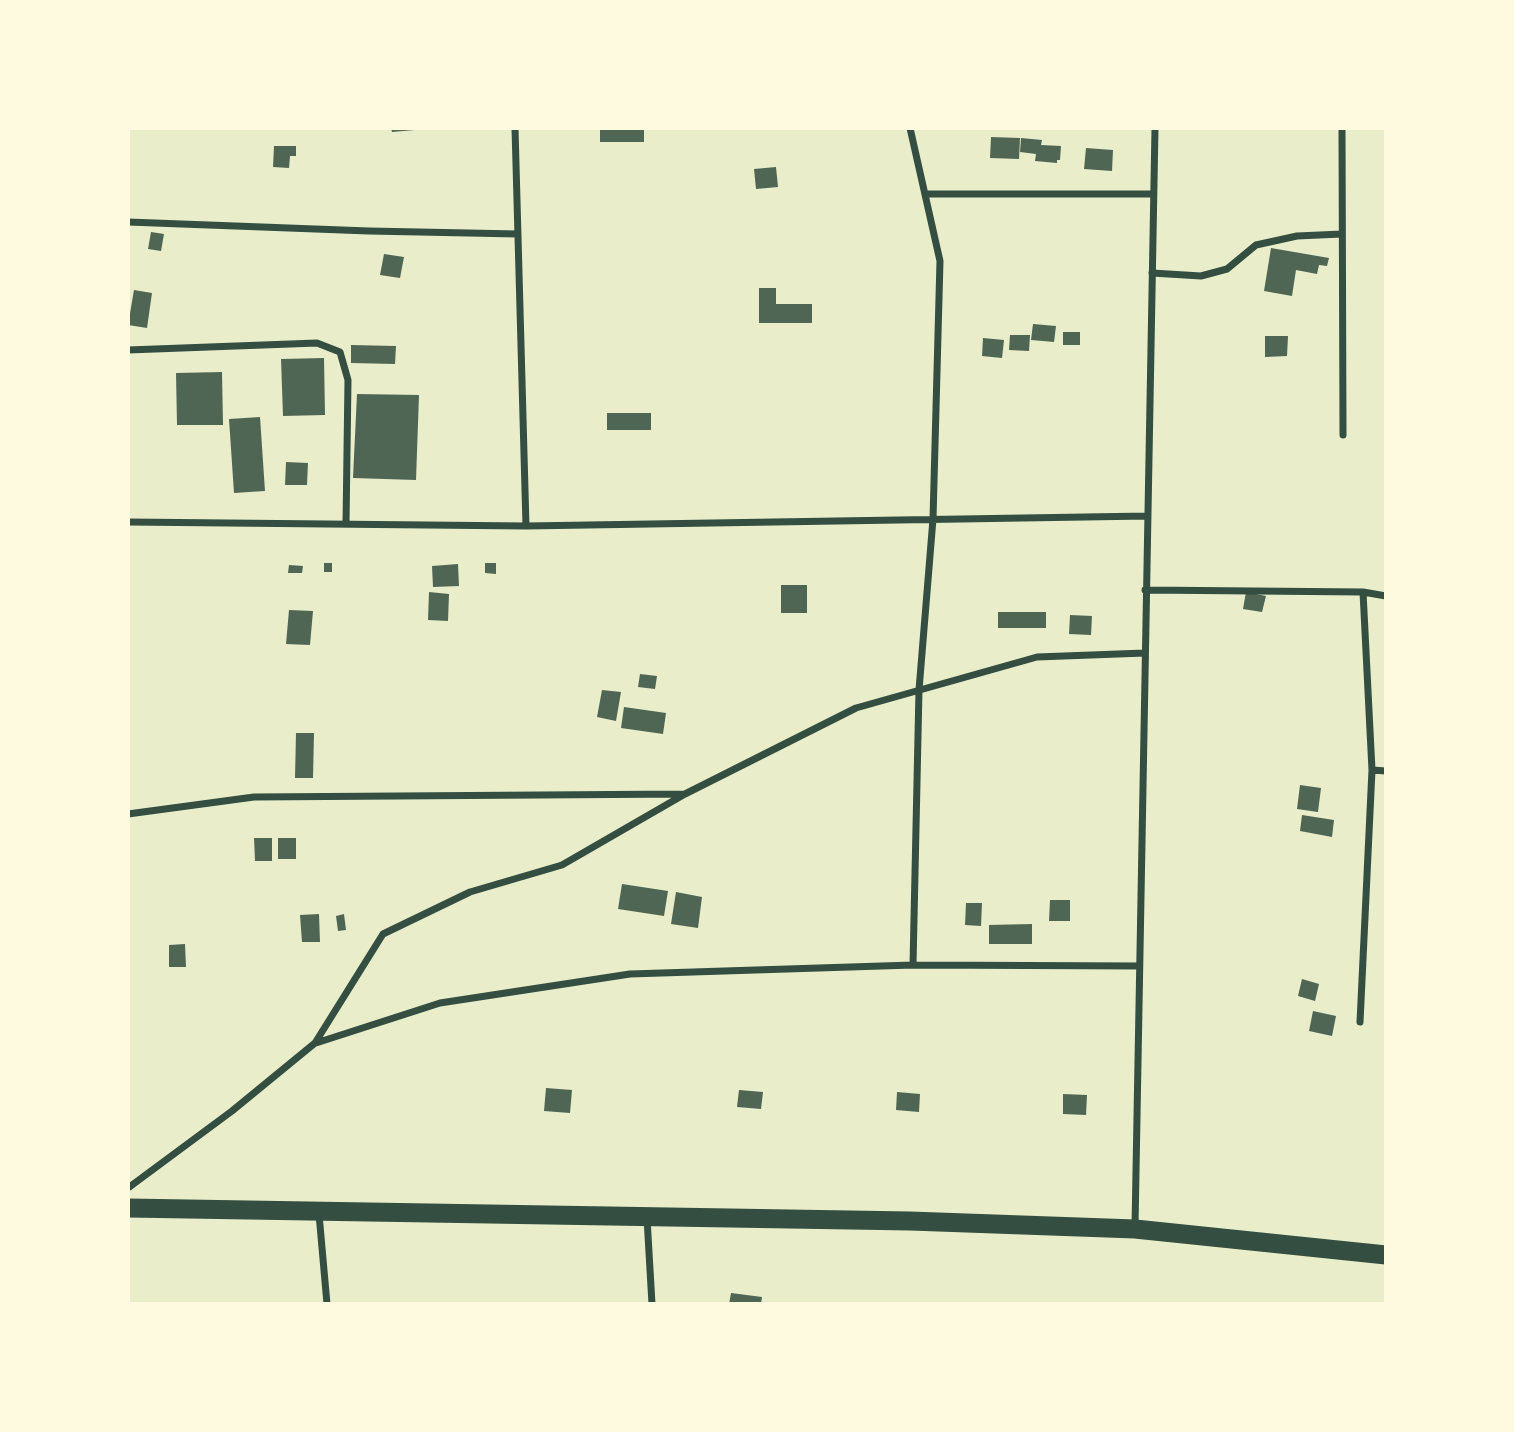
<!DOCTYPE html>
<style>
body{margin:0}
#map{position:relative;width:1514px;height:1432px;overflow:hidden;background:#e9edc9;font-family:Cabin,sans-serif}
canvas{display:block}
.frame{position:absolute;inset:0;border:130px solid #fefae0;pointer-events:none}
</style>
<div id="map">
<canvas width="1514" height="1432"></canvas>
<div class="frame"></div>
</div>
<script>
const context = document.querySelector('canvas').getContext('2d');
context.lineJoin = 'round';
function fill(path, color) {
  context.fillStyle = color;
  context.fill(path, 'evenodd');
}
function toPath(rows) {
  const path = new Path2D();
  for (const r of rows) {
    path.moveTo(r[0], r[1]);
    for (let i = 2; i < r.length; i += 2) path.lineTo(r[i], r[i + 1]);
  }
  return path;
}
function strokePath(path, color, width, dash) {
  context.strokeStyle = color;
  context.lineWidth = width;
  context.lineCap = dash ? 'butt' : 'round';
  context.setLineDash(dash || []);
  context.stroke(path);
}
const building = toPath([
 [391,128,414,128,415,130,392,132],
 [600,128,644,128,644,142,600,142],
 [991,137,1020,138,1019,159,990,158],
 [1021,138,1042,140,1041,145,1061,146,1060,160,1057,160,1057,163,1035,161,1036,154,1020,152],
 [274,146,296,146,296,156,290,156,289,168,273,167],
 [1086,148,1113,150,1112,171,1084,169],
 [776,167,778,187,756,189,754,169],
 [151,232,164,234,161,251,148,249],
 [1271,248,1329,258,1327,266,1319,265,1317,274,1296,270,1292,296,1264,291],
 [384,254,404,257,400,278,380,275],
 [759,288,776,288,776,304,812,304,812,323,759,323],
 [134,290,152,293,147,328,128,325],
 [1033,324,1056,326,1054,342,1031,340],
 [1063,332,1080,332,1080,345,1063,345],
 [1010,335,1030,335,1029,351,1009,350],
 [1265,336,1288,336,1287,356,1265,357],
 [983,338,1004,340,1002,358,982,356],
 [351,345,396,346,395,364,351,363],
 [324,358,325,415,283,416,281,359],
 [222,372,223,425,177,425,176,373],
 [357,394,419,395,416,480,353,478],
 [607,413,651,413,651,430,607,430],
 [260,417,265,491,234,493,229,419],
 [286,462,308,463,307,485,285,485],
 [324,563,332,563,332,572,324,572],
 [485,563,496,563,496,574,485,573],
 [458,564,459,586,433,587,432,566],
 [289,565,303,566,302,573,288,573],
 [781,585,807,585,807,613,781,613],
 [429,592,449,594,448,621,428,620],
 [1246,592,1266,596,1262,612,1243,609],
 [289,610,313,611,310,645,286,644],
 [998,612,1046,612,1046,628,998,628],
 [1070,615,1092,616,1091,635,1069,634],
 [640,674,657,676,655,689,638,687],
 [602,690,621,692,616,721,597,717],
 [624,707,666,713,663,734,621,728],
 [296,733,314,733,313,778,295,778],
 [1300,785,1321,788,1318,812,1297,809],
 [1302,815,1334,820,1332,837,1300,831],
 [254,838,272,838,272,861,255,861],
 [278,838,296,838,296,859,278,859],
 [622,884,668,891,664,916,618,909],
 [676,892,702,897,698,928,671,924],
 [1050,900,1070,900,1070,921,1049,921],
 [966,903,982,903,981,926,965,925],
 [319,914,320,942,302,942,300,915],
 [344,914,346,930,338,931,336,916],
 [1032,924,1032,944,989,944,989,925],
 [185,944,186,967,169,967,169,945],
 [1302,979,1319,984,1315,1001,1298,996],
 [1313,1011,1336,1016,1332,1036,1309,1031],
 [546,1088,572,1090,570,1113,544,1111],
 [739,1090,763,1092,761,1109,737,1107],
 [897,1092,920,1094,919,1112,896,1110],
 [1063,1094,1087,1095,1086,1115,1063,1114],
 [731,1293,762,1297,761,1304,729,1304]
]);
const minor = toPath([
 [515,128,526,526],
 [910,128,940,261,933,519,919,690,913,965],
 [1342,128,1343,435],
 [925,194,1153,194],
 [128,222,369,231,518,234],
 [1152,273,1201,276,1227,269,1256,245,1297,236,1342,234],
 [128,350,317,343,340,352,348,380,346,524],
 [128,522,526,526,1147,516],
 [1145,590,1363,592,1386,596],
 [1372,770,1386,771],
 [128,814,254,797,684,794],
 [1360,1022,1372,770,1363,592],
 [316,1043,440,1003,630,974,913,965,1139,966],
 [128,1188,232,1111,315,1043,383,934,470,892,562,865,685,794,856,708,1037,657,1145,653],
 [319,1214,327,1304],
 [647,1218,652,1304],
 [1135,1226,1155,128]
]);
const trunk = toPath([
 [128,1208,910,1221,1135,1229,1386,1255]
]);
fill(building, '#4f6655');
strokePath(minor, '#344e41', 7);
strokePath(trunk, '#344e41', 19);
</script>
